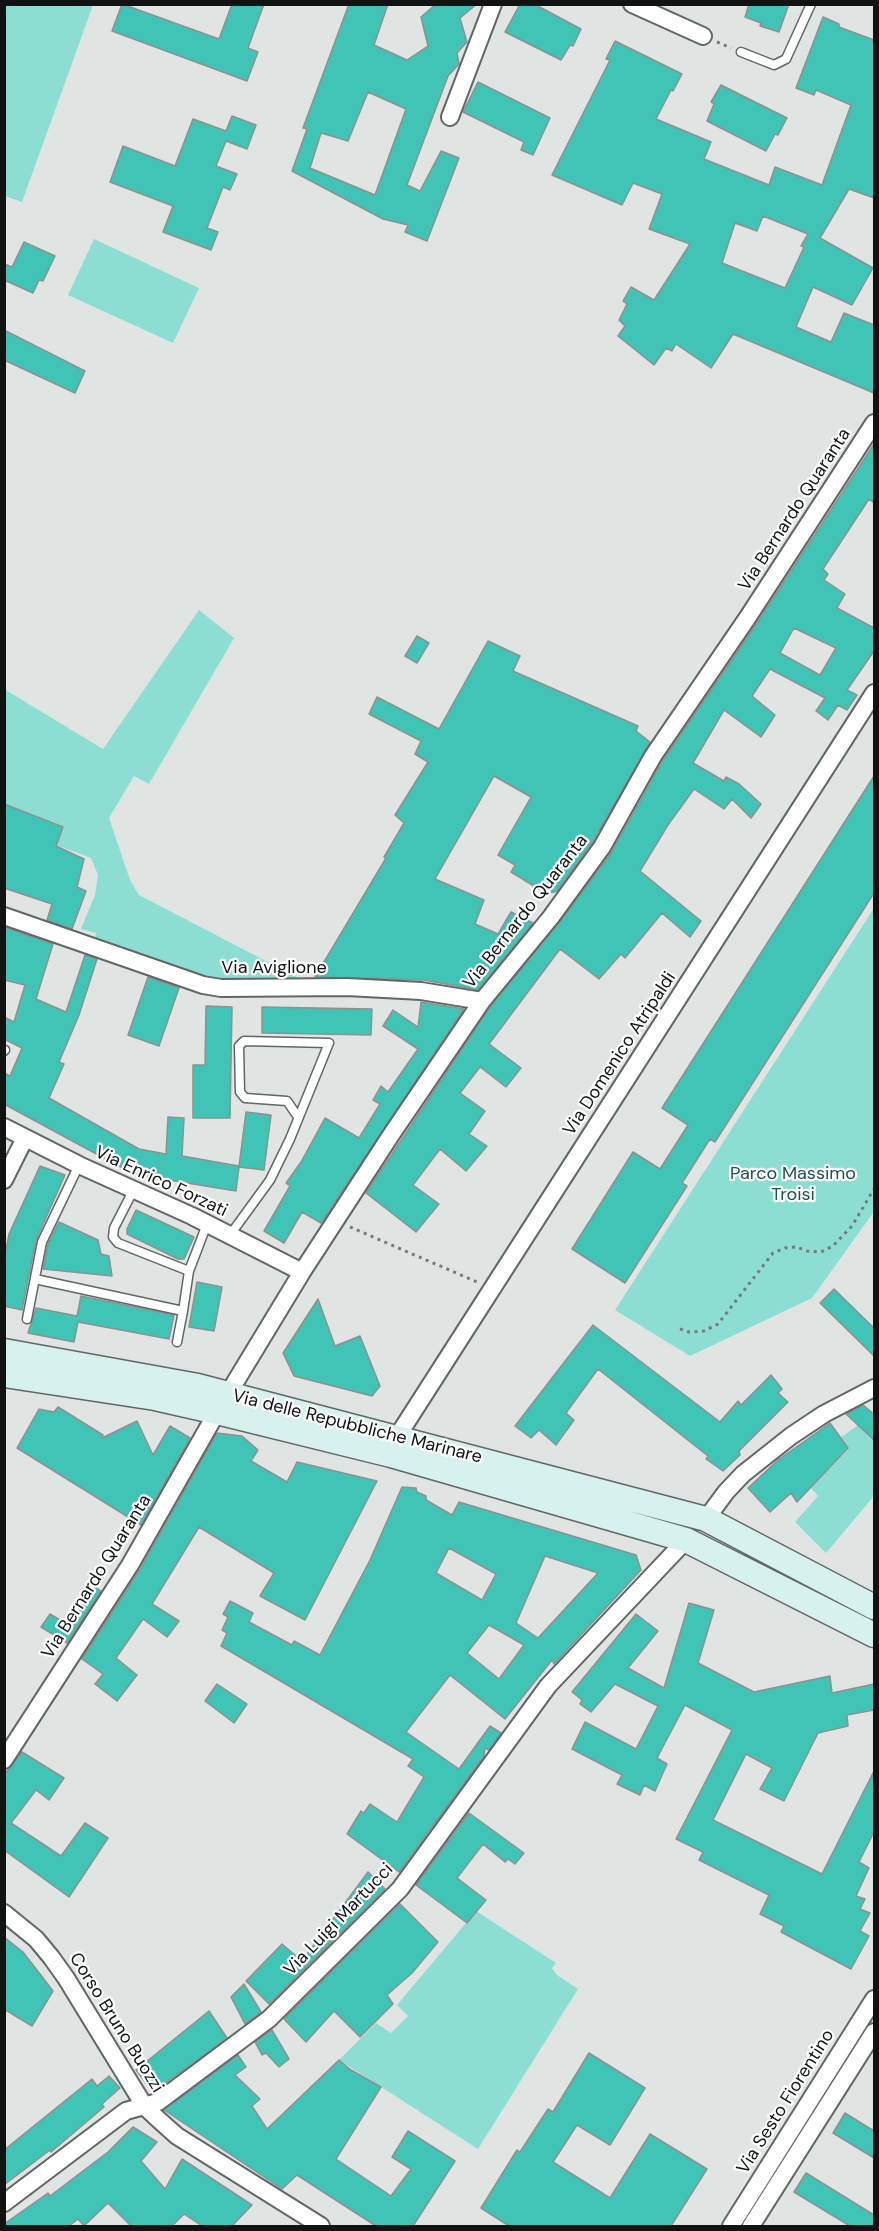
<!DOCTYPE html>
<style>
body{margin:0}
#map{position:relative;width:879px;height:2231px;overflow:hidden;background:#e0e5e4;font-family:"DM Sans",sans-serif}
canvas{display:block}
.frame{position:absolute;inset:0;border:6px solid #111313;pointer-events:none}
</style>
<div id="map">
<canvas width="879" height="2231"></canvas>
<div class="frame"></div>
</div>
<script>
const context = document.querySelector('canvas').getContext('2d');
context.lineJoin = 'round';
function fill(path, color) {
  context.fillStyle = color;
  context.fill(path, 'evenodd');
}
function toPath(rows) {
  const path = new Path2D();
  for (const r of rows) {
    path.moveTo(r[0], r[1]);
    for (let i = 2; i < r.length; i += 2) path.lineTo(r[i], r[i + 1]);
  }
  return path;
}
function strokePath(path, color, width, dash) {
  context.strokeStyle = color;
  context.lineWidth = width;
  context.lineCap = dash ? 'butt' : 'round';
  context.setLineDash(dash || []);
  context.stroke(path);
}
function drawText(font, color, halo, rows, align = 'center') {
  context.font = font + ' "DM Sans",sans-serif';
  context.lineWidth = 4.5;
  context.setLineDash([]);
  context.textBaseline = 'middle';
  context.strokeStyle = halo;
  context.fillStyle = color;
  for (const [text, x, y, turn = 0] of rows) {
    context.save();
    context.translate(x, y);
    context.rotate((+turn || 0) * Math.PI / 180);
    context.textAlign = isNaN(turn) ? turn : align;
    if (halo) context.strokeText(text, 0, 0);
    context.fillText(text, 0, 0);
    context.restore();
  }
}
const green = toPath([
 [5,4,93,5,22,202,5,196],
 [94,239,199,288,173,343,68,295],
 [199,610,234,638,149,784,134,776,109,818,130,880,139,895,310,984,227,983,196,976,95,941,96,933,81,929,95,895,98,875,91,858,56,845,5,840,4,689,103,749],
 [874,908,874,1214,873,1213,812,1298,690,1356,615,1310],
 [858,1425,874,1440,873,1459,874,1460,874,1496,826,1553,795,1522,818,1496,811,1488,848,1449,840,1438],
 [476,1911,556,1963,552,1968,557,1975,578,1989,478,2149,339,2060,376,2023,391,2033,408,2016,397,2005]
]);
const building = toPath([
 [122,4,219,39,232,4,264,4,248,48,258,52,247,81,112,31,122,4],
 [349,4,388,4,374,45,407,60,428,46,421,17,436,4,477,4,460,18,467,42,457,53,459,64,448,76,407,185,420,191,441,151,459,158,427,241,405,232,408,225,383,219,292,171,307,129,303,128,349,4],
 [368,92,406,109,375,195,310,168,321,133,348,141,368,92],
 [520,4,534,4,581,29,573,46,570,45,561,60,505,32,520,4],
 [749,4,789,4,779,32,760,26,761,23,745,17,749,4],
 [823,17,839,24,839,27,874,40,874,198,849,189,820,238,873,268,852,305,813,287,796,327,831,342,844,313,874,325,874,393,733,334,711,368,676,344,672,351,666,348,654,365,618,336,625,326,619,320,627,304,623,301,631,287,654,300,690,244,649,229,662,194,633,183,622,205,552,175,610,60,606,59,615,41,682,74,673,91,671,90,656,119,711,142,704,159,769,185,775,167,822,185,851,105,816,90,814,95,796,88,823,17],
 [763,216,808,234,801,246,804,247,785,288,722,263,735,223,757,231,763,216],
 [478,82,550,118,533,155,521,150,524,142,463,112,478,82],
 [721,85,787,118,778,135,775,134,766,151,707,121,714,104,711,102,721,85],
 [232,116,256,125,247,149,226,141,216,166,237,174,230,190,223,187,207,228,218,232,211,250,163,232,173,206,110,182,123,146,175,166,193,119,226,131,232,116],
 [24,242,55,256,43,281,39,280,33,293,4,280,4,264,12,267,24,242],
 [4,330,85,371,75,393,4,360,4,330],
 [874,444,874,503,869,499,823,569,828,574,824,580,845,594,837,608,874,628,874,651,847,690,857,695,847,710,838,705,828,720,816,711,825,698,770,669,752,696,775,715,761,737,724,710,693,763,724,781,726,777,739,784,761,804,751,818,732,799,724,809,694,789,668,825,640,871,701,921,690,937,662,913,625,958,621,954,599,979,560,949,489,1044,521,1068,506,1087,480,1067,460,1093,485,1111,469,1134,487,1146,466,1171,440,1149,413,1185,439,1204,416,1232,366,1193,490,1007,559,923,611,853,662,762,757,623,874,444],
 [794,628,836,648,820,675,780,653,794,628],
 [417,636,429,643,417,663,405,656,417,636],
 [488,641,520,656,513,671,638,726,636,731,650,742,593,841,557,891,547,894,511,872,515,865,498,855,531,797,494,776,435,879,484,900,475,924,498,934,511,912,533,923,478,990,424,980,315,977,386,858,384,857,404,823,395,815,428,762,415,754,421,741,369,714,377,697,439,729,488,641],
 [874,776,874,893,715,1142,710,1139,682,1183,687,1186,625,1283,572,1249,633,1152,660,1169,688,1125,662,1108,874,776],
 [4,804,63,827,56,846,84,859,77,887,86,891,72,929,47,920,52,904,4,888,4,804],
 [4,927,53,944,36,999,66,1012,85,955,97,959,79,1015,59,1062,64,1064,49,1098,139,1149,166,1154,168,1117,184,1118,182,1156,239,1166,246,1112,271,1115,264,1170,239,1167,236,1191,144,1176,126,1170,4,1104,4,1073,10,1076,22,1048,4,1039,4,1017,14,1022,25,985,4,980,4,927],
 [148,977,179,988,159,1046,128,1035,148,977],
 [421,1002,464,1009,321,1223,302,1212,284,1243,264,1231,290,1186,286,1183,301,1162,325,1118,359,1138,380,1104,373,1100,381,1086,388,1092,418,1049,383,1026,393,1010,418,1027,421,1002],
 [206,1006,232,1007,230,1118,193,1118,193,1065,205,1065,206,1006],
 [262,1007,372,1009,371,1035,262,1033,262,1007],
 [40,1166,65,1175,36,1240,22,1310,4,1306,4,1260,9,1234,40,1166],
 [136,1210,194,1237,184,1259,178,1259,127,1234,127,1229,136,1210],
 [59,1222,98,1240,101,1254,109,1256,112,1276,43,1269,48,1244,59,1222],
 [197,1282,222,1287,214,1331,189,1327,197,1282],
 [834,1289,874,1328,874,1356,820,1303,834,1289],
 [81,1296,174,1315,169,1339,78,1322,74,1342,28,1333,36,1308,77,1316,81,1296],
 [318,1299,335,1346,360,1336,380,1386,372,1396,294,1376,283,1353,318,1299],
 [593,1325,720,1422,738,1401,741,1405,771,1375,782,1389,778,1393,788,1402,739,1451,740,1455,723,1471,706,1459,708,1456,598,1369,566,1413,574,1420,556,1445,539,1430,531,1438,515,1426,593,1325],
 [863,1405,874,1414,874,1440,846,1414,863,1405],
 [58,1407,103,1435,102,1438,137,1421,153,1455,170,1426,190,1438,141,1525,17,1448,39,1409,54,1412,58,1407],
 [830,1423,848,1448,797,1502,791,1493,770,1512,748,1488,778,1460,830,1423],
 [217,1433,242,1436,258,1450,251,1461,287,1482,297,1462,377,1481,305,1620,260,1596,274,1573,199,1527,152,1604,179,1621,167,1637,143,1619,116,1658,137,1675,117,1701,95,1684,103,1674,82,1659,139,1571,217,1433],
 [402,1487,416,1488,417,1492,426,1496,426,1500,452,1515,459,1502,636,1555,641,1570,554,1664,552,1660,505,1719,450,1675,406,1732,459,1769,490,1726,501,1733,489,1750,485,1748,484,1756,399,1872,347,1834,361,1811,364,1813,370,1804,397,1822,424,1777,408,1766,413,1759,221,1646,227,1633,222,1630,228,1617,223,1614,230,1601,253,1613,249,1622,292,1645,294,1641,320,1655,370,1560,402,1487],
 [449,1548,496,1574,482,1600,436,1573,449,1548],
 [545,1556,598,1573,538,1638,516,1623,545,1556],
 [489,1625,524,1645,499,1679,467,1653,489,1625],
 [95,1587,101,1591,67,1643,41,1627,50,1614,70,1626,95,1587],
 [689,1603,714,1610,698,1663,754,1692,830,1676,832,1693,874,1684,874,1710,847,1715,848,1726,818,1733,784,1801,760,1789,772,1768,746,1754,713,1820,822,1874,874,1771,874,1832,859,1862,869,1868,856,1896,865,1899,860,1909,870,1913,860,1931,869,1936,851,1969,781,1932,784,1926,760,1914,769,1895,699,1860,703,1852,676,1839,732,1730,685,1705,657,1758,667,1764,655,1791,644,1785,640,1795,617,1784,622,1775,572,1749,585,1722,636,1749,658,1706,615,1684,591,1712,580,1704,582,1700,572,1692,636,1614,658,1631,628,1668,664,1688,689,1603],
 [217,1684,247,1704,234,1723,205,1701,217,1684],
 [22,1752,64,1778,49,1800,36,1790,11,1823,61,1856,85,1823,108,1838,69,1897,4,1850,4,1775,22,1752],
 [469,1813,524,1853,515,1864,508,1859,505,1862,483,1844,457,1878,486,1900,467,1923,416,1885,469,1813],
 [368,1872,385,1889,269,2004,246,1981,282,1944,302,1961,368,1872],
 [400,1904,438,1942,412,1973,387,1995,393,2004,360,2037,334,2011,306,2042,284,2019,400,1904],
 [4,1937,23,1952,53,1991,32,2026,4,2009,4,1937],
 [244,1984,261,2012,245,2024,231,1997,244,1984],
 [209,2011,227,2038,153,2092,136,2070,209,2011],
 [272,2030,289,2059,279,2067,266,2053,262,2055,255,2042,272,2030],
 [589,2053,645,2088,610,2145,577,2125,553,2162,610,2198,650,2134,707,2169,671,2226,509,2226,481,2208,517,2150,520,2152,548,2109,553,2112,589,2053],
 [238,2055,246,2067,235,2075,260,2099,252,2106,267,2129,339,2060,351,2070,381,2087,336,2159,391,2196,411,2169,392,2157,408,2131,455,2161,413,2226,376,2226,297,2175,282,2189,164,2110,238,2055],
 [109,2076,120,2088,102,2104,104,2107,51,2152,50,2150,4,2185,4,2150,92,2079,97,2086,109,2076],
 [845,2113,874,2131,874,2158,833,2133,845,2113],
 [133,2127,157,2142,141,2161,165,2189,182,2159,252,2205,232,2226,202,2226,184,2214,172,2226,131,2226,108,2203,84,2226,78,2219,69,2226,4,2226,4,2224,48,2193,50,2196,108,2152,133,2127],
 [806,2173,874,2215,874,2226,850,2226,794,2192,806,2173]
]);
const path = toPath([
 [717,42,731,48],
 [350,1227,477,1282],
 [680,1329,689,1332,704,1331,718,1324,773,1253,785,1248,796,1247,807,1251,821,1252,833,1246,852,1226,874,1189]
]);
const service = toPath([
 [741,52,774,65,786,59,811,4],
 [4,1051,5,1050],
 [134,1189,114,1228,113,1237,118,1243,189,1271],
 [230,1235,270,1180,290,1139,329,1043,244,1041,239,1046,240,1092,245,1098,287,1101,298,1117],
 [35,1279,183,1311,177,1342],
 [183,1311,189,1271,207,1224],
 [27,1319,42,1242,79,1165]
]);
const minor = toPath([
 [632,4,703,36],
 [450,117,493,4],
 [4,916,203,985,221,988,347,987,421,991,482,1001],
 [4,1127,79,1165,192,1216,302,1272],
 [4,1180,25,1138],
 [228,1394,302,1272,391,1135,482,1001,551,917,602,847,653,756,748,617,874,423],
 [397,1437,874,693],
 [706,1519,726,1492,743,1474,791,1436,824,1414,874,1388],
 [4,1760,130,1565,217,1412],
 [4,1913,36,1939,51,1957,66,1978,145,2107,159,2120,177,2136,321,2226],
 [4,2203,126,2111,158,2102,269,2019,400,1889,548,1686,686,1540],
 [731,2226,874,1999],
 [751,2226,874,2032]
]);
const secondary = toPath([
 [4,1351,198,1386,706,1519,874,1607],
 [4,1375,155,1398,217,1412,391,1455,686,1540,874,1635]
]);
const streetNames = [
 ["Via Bernardo Quaranta",795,510,-57],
 ["Via Bernardo Quaranta",526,912,-52],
 ["Via Aviglione",274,968],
 ["Via Domenico Atripaldi",620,1054,-57],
 ["Via Enrico Forzati",161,1182,25],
 ["Via delle Repubbliche Marinare",357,1427,14],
 ["Via Bernardo Quaranta",97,1577,-58],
 ["Via Luigi Martucci",339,1920,-46],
 ["Corso Bruno Buozzi",116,2023,58],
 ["Via Sesto Fiorentino",786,2102,-58]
];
const parkNames = [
 ["Parco Massimo",793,1174],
 ["Troisi",793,1195]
];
fill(green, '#8dded2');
fill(building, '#3fc4b5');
strokePath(building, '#8d9291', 1.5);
strokePath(service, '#626766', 11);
strokePath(minor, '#626766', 20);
strokePath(secondary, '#626766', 27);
strokePath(path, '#767a79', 3, [3, 4.5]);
strokePath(service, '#fff', 8);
strokePath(minor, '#fff', 16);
strokePath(secondary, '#d7f2ee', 24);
drawText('18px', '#111313', '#fff', streetNames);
drawText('18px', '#1b524b', '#fff', parkNames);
</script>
